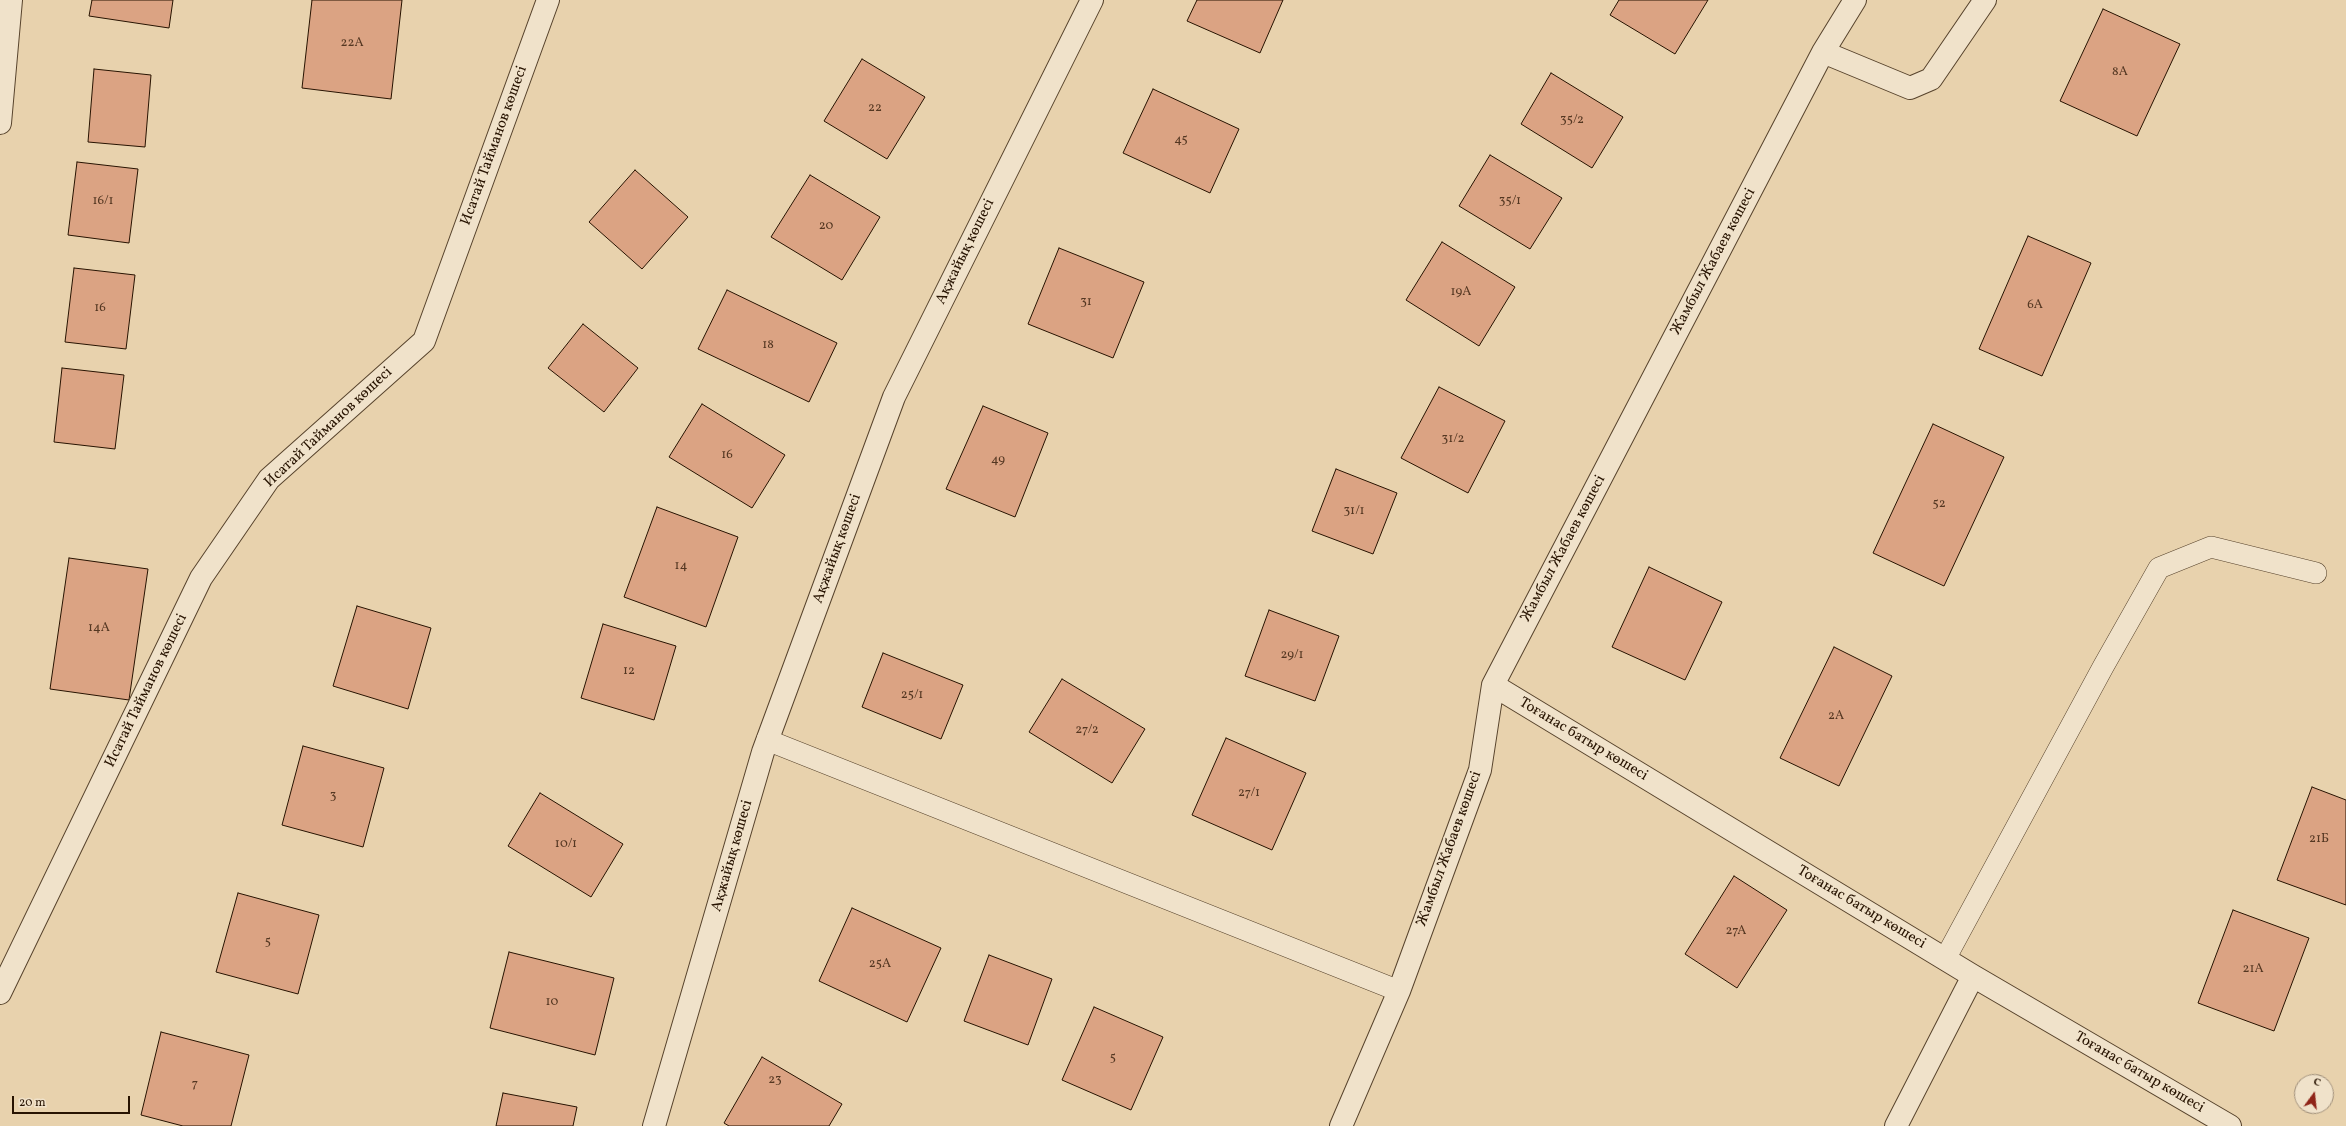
<!DOCTYPE html>
<meta charset="utf-8">
<style>
body{margin:0}
#map{position:relative;width:2346px;height:1126px;overflow:hidden;background:#e8d2ad;font-family:Vollkorn,serif}
canvas{display:block}
.north{position:absolute;left:2294px;top:1074px;width:40px;height:40px;box-sizing:border-box;background:#f0e2ca;border:1px solid #a08f7a;border-radius:50%;rotate:15deg;font-size:11px;font-weight:700;line-height:16px;text-align:center;color:#271301}
.north::after{content:'';display:block;margin:auto;width:14px;height:18px;background:#8f2418;clip-path:polygon(50% 0,100% 100%,50% 72%,0 100%)}
.scale{position:absolute;left:12px;top:1096px;width:118px;height:18px;box-sizing:border-box;border:2px solid #271301;border-top:0;padding-left:5px;font-size:12px;line-height:14px;white-space:nowrap;color:#271301;-webkit-text-stroke:3px #f0e2ca;paint-order:stroke}
</style>
<div id="map">
<canvas width="2346" height="1126"></canvas>
<div class="north">С</div>
<div class="scale">20 m</div>
</div>
<script>
const context = document.querySelector('canvas').getContext('2d');
context.lineJoin = 'round';
function fill(path, color) {
  context.fillStyle = color;
  context.fill(path, 'evenodd');
}
function toPath(rows) {
  const path = new Path2D();
  for (const r of rows) {
    path.moveTo(r[0], r[1]);
    for (let i = 2; i < r.length; i += 2) path.lineTo(r[i], r[i + 1]);
  }
  return path;
}
function strokePath(path, color, width, dash) {
  context.strokeStyle = color;
  context.lineWidth = width;
  context.lineCap = dash ? 'butt' : 'round';
  context.setLineDash(dash || []);
  context.stroke(path);
}
function drawText(font, color, halo, rows, align = 'center') {
  context.font = font + ' Vollkorn,serif';
  context.lineWidth = 4;
  context.setLineDash([]);
  context.textBaseline = 'middle';
  context.strokeStyle = halo;
  context.fillStyle = color;
  for (const [text, x, y, turn = 0] of rows) {
    context.save();
    context.translate(x, y);
    context.rotate((+turn || 0) * Math.PI / 180);
    context.textAlign = isNaN(turn) ? turn : align;
    if (halo) context.strokeText(text, 0, 0);
    context.fillText(text, 0, 0);
    context.restore();
  }
}
const building = toPath([
 [92,0,173,0,169,28,89,16,92,0],
 [312,0,402,0,391,99,302,88,312,0],
 [1197,0,1283,0,1260,53,1187,21,1197,0],
 [1619,0,1708,0,1675,54,1610,15,1619,0],
 [2103,9,2180,44,2137,136,2060,101,2103,9],
 [862,59,925,97,887,159,824,121,862,59],
 [94,69,151,75,145,147,88,142,94,69],
 [1551,73,1623,117,1592,168,1521,124,1551,73],
 [1153,89,1239,129,1210,193,1123,153,1153,89],
 [1490,155,1562,198,1530,249,1459,206,1490,155],
 [77,162,138,169,129,243,68,235,77,162],
 [635,170,688,217,642,269,589,222,635,170],
 [810,175,880,217,842,280,771,237,810,175],
 [2028,236,2091,263,2042,376,1979,349,2028,236],
 [1442,242,1515,287,1479,346,1406,300,1442,242],
 [1059,248,1144,282,1113,358,1028,324,1059,248],
 [74,268,135,275,126,349,65,342,74,268],
 [727,290,837,343,809,402,698,349,727,290],
 [583,324,638,368,604,412,548,368,583,324],
 [62,368,124,375,115,449,54,442,62,368],
 [1439,387,1505,421,1468,493,1401,458,1439,387],
 [702,404,785,455,752,508,669,457,702,404],
 [983,406,1048,433,1015,517,946,489,983,406],
 [1933,424,2004,457,1944,586,1873,553,1933,424],
 [1336,469,1397,493,1373,554,1312,531,1336,469],
 [657,507,738,537,706,627,624,597,657,507],
 [69,558,148,569,129,700,50,689,69,558],
 [1649,567,1722,602,1685,680,1612,647,1649,567],
 [357,606,431,628,408,709,333,686,357,606],
 [1269,610,1339,636,1315,701,1245,676,1269,610],
 [603,624,676,646,654,720,581,698,603,624],
 [1834,647,1892,676,1839,786,1780,758,1834,647],
 [883,653,963,685,941,739,862,707,883,653],
 [1062,679,1145,729,1112,783,1029,732,1062,679],
 [1226,738,1306,773,1272,850,1192,815,1226,738],
 [303,746,384,768,363,847,282,825,303,746],
 [2312,787,2346,800,2346,905,2277,880,2312,787],
 [540,793,623,844,591,897,508,846,540,793],
 [1734,876,1787,910,1737,988,1685,954,1734,876],
 [238,893,319,915,298,994,216,972,238,893],
 [852,908,941,948,907,1022,819,981,852,908],
 [2233,910,2309,938,2274,1031,2198,1003,2233,910],
 [509,952,614,978,595,1055,490,1028,509,952],
 [989,955,1052,979,1028,1045,964,1021,989,955],
 [1094,1007,1163,1037,1131,1110,1062,1080,1094,1007],
 [161,1032,249,1055,231,1126,183,1126,141,1115,161,1032],
 [762,1057,842,1104,829,1126,729,1126,724,1123,762,1057],
 [503,1093,577,1107,573,1126,496,1126,503,1093]
]);
const lane = toPath([
 [767,740,1399,991],
 [1945,959,2103,667,2159,568,2211,547,2316,573]
]);
const street = toPath([
 [1823,52,1910,88,1931,79,1985,0],
 [0,123,11,0],
 [1493,685,1973,976,2230,1126],
 [0,993,201,578,269,479,424,341,548,0],
 [654,1126,763,752,894,397,1092,0],
 [1341,1126,1399,991,1480,770,1493,685,1823,52,1855,0],
 [1896,1126,1973,976]
]);
const numberNames = [
 ["22А",352,44],
 ["8А",2120,73],
 ["22",875,109],
 ["35/2",1572,121],
 ["45",1181,141],
 ["16/1",103,202],
 ["35/1",1510,202],
 ["20",826,227],
 ["19А",1461,293],
 ["31",1086,303],
 ["6А",2035,306],
 ["16",100,309],
 ["18",768,346],
 ["31/2",1453,440],
 ["16",727,456],
 ["49",998,461],
 ["52",1939,505],
 ["31/1",1354,512],
 ["14",681,567],
 ["14А",99,629],
 ["29/1",1292,656],
 ["12",629,672],
 ["25/1",912,696],
 ["2А",1836,717],
 ["27/2",1087,731],
 ["27/1",1249,794],
 ["3",333,797],
 ["21Б",2319,840],
 ["10/1",566,845],
 ["27А",1736,932],
 ["5",268,943],
 ["25А",880,965],
 ["21А",2253,970],
 ["10",552,1003],
 ["5",1113,1059],
 ["23",775,1081],
 ["7",195,1085]
];
const streetNames = [
 ["Исатай Тайманов көшесі",495,146,-70],
 ["Ақжайық көшесі",966,252,-64],
 ["Жамбыл Жабаев көшесі",1714,262,-62],
 ["Исатай Тайманов көшесі",329,428,-43],
 ["Ақжайық көшесі",838,549,-70],
 ["Жамбыл Жабаев көшесі",1564,549,-62],
 ["Исатай Тайманов көшесі",147,691,-64],
 ["Тоғанас батыр көшесі",1583,740,31],
 ["Жамбыл Жабаев көшесі",1450,849,-70],
 ["Ақжайық көшесі",733,856,-74],
 ["Тоғанас батыр көшесі",1861,908,31],
 ["Тоғанас батыр көшесі",2139,1073,30]
];
fill(building, '#dba383');
strokePath(building, '#271301', 1);
strokePath(lane, '#57432c', 22);
strokePath(street, '#57432c', 24);
strokePath(lane, '#f0e2ca', 21);
strokePath(street, '#f0e2ca', 22);
drawText('13px', '#543722', null, numberNames);
drawText('15px', '#271301', '#f0e2ca', streetNames);
</script>
